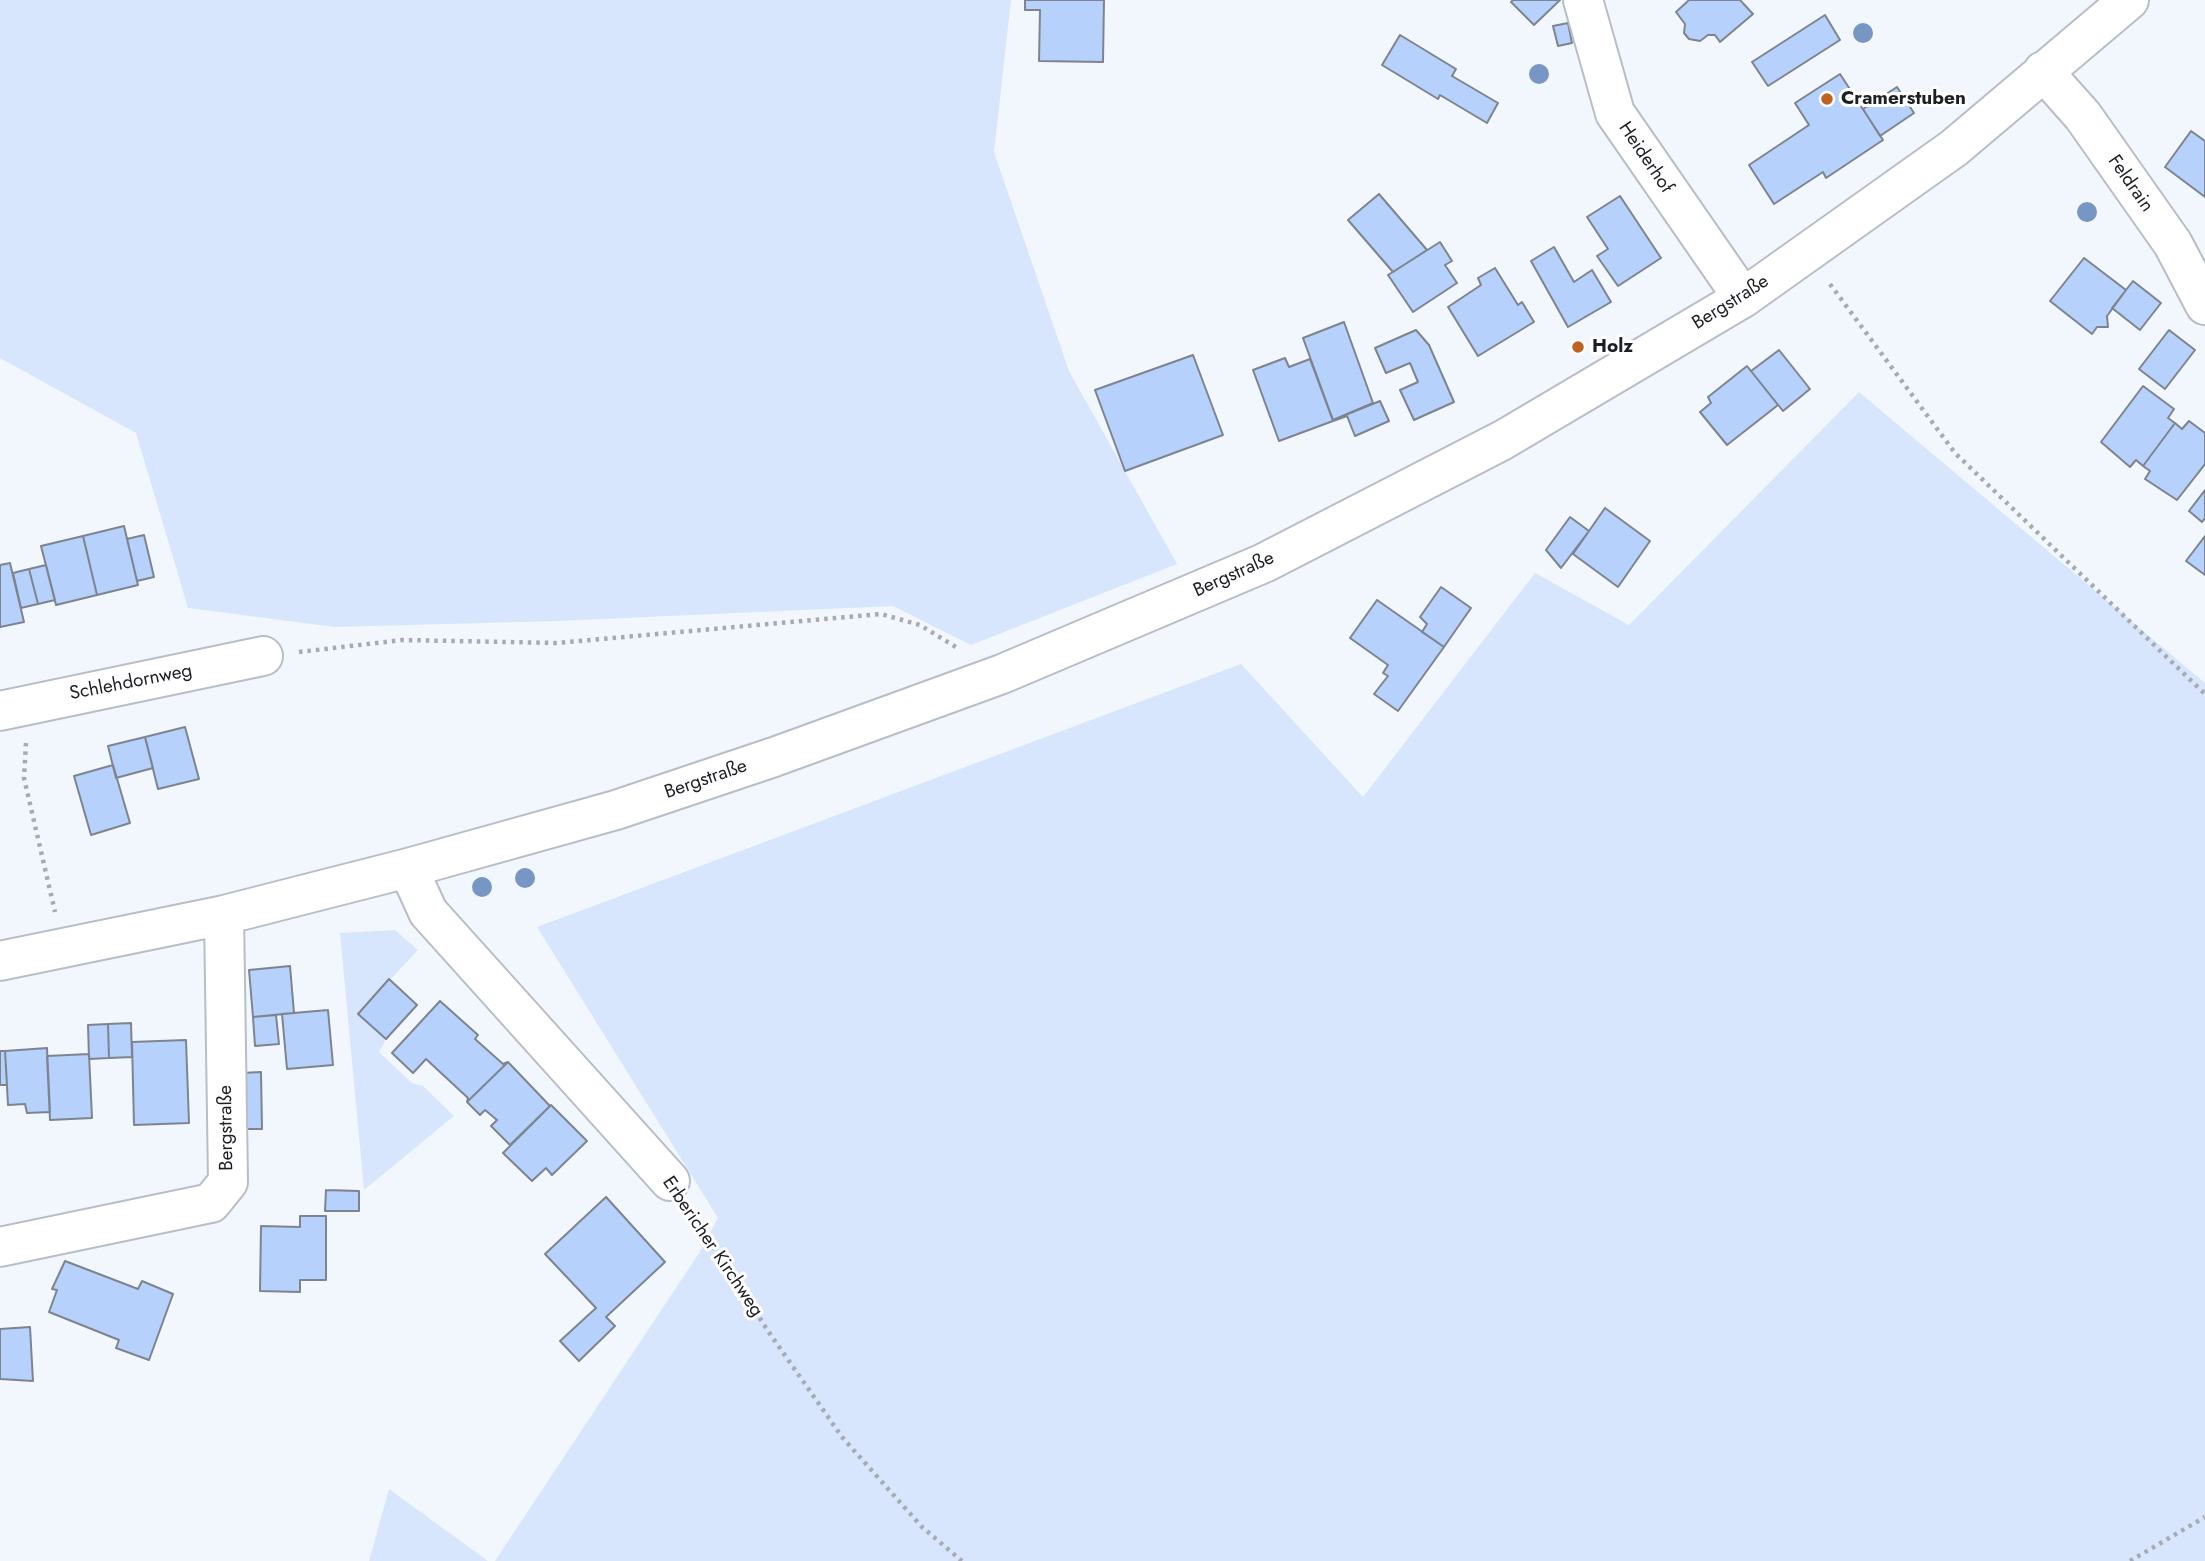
<!DOCTYPE html>
<meta charset="utf-8">
<style>
body{margin:0}
canvas{display:block;background:#f2f7fe}
</style>
<canvas width="2205" height="1561"></canvas>
<script>
const context = document.querySelector('canvas').getContext('2d');
context.lineJoin = 'round';
function fill(path, color) {
  context.fillStyle = color;
  context.fill(path, 'evenodd');
}
function toPath(rows) {
  const path = new Path2D();
  for (const r of rows) {
    path.moveTo(r[0], r[1]);
    for (let i = 2; i < r.length; i += 2) path.lineTo(r[i], r[i + 1]);
  }
  return path;
}
function strokePath(path, color, width, dash) {
  context.strokeStyle = color;
  context.lineWidth = width;
  context.lineCap = dash ? 'butt' : 'round';
  context.setLineDash(dash || []);
  context.stroke(path);
}
function drawText(font, color, halo, rows, align = 'center') {
  context.font = font + ' Jost,sans-serif';
  context.lineWidth = 6;
  context.setLineDash([]);
  context.textBaseline = 'middle';
  context.strokeStyle = halo;
  context.fillStyle = color;
  for (const [text, x, y, turn = 0] of rows) {
    context.save();
    context.translate(x, y);
    context.rotate((+turn || 0) * Math.PI / 180);
    context.textAlign = isNaN(turn) ? turn : align;
    if (halo) context.strokeText(text, 0, 0);
    context.fillText(text, 0, 0);
    context.restore();
  }
}
const green = toPath([
 [0,0,1011,0,994,152,1069,371,1177,564,971,645,893,606,558,621,335,627,188,608,136,433,0,358],
 [1859,392,2205,683,2205,1561,495,1561,699,1253,718,1218,537,927,1241,664,1363,797,1535,573,1629,625],
 [395,930,418,950,358,1014,386,1039,379,1052,412,1083,423,1086,454,1116,364,1190,340,933],
 [389,1489,488,1561,369,1561]
]);
const building = toPath([
 [1025,0,1104,0,1103,62,1039,61,1040,10,1025,10,1025,0],
 [1513,0,1560,0,1534,25,1511,2,1513,0],
 [1689,0,1740,0,1753,14,1720,42,1715,35,1708,35,1700,41,1689,39,1684,33,1685,24,1676,12,1689,0],
 [1825,15,1840,40,1768,86,1752,62,1825,15],
 [1568,23,1572,43,1558,46,1553,26,1568,23],
 [1400,35,1456,69,1452,76,1498,103,1487,123,1440,95,1438,99,1382,65,1400,35],
 [1840,74,1883,140,1826,178,1823,172,1774,204,1749,165,1809,125,1795,103,1840,74],
 [1897,87,1914,113,1880,136,1863,109,1897,87],
 [2191,131,2205,141,2205,197,2165,167,2191,131],
 [1379,194,1427,250,1393,272,1348,220,1379,194],
 [1620,196,1661,258,1618,286,1597,256,1608,249,1587,217,1620,196],
 [1440,242,1452,261,1445,265,1457,283,1413,312,1388,275,1440,242],
 [1554,247,1574,282,1592,270,1611,302,1568,327,1531,261,1554,247],
 [2084,258,2126,290,2107,316,2108,327,2097,327,2092,334,2050,301,2084,258],
 [1495,268,1518,305,1522,302,1534,322,1478,356,1448,307,1481,285,1478,278,1495,268],
 [2133,281,2161,303,2140,330,2112,308,2133,281],
 [1344,322,1373,403,1333,420,1303,338,1344,322],
 [1416,330,1429,345,1454,402,1414,420,1400,390,1418,382,1410,363,1386,373,1375,348,1416,330],
 [2169,330,2195,350,2165,389,2139,369,2169,330],
 [1779,350,1810,389,1783,411,1751,371,1779,350],
 [1193,355,1223,435,1125,471,1095,390,1193,355],
 [1285,358,1289,367,1310,359,1333,421,1279,441,1253,370,1285,358],
 [1747,366,1778,405,1727,445,1700,412,1711,403,1708,397,1747,366],
 [2143,386,2174,409,2168,418,2175,423,2143,466,2136,460,2130,467,2101,442,2143,386],
 [1380,401,1389,421,1355,436,1347,416,1333,421,1333,420,1380,401],
 [2189,421,2205,433,2205,464,2177,500,2145,479,2150,471,2143,466,2175,423,2182,429,2189,421],
 [2205,490,2205,518,2202,522,2189,511,2205,490],
 [1605,508,1650,541,1618,587,1573,554,1605,508],
 [1570,517,1589,531,1561,568,1546,550,1570,517],
 [124,526,138,585,97,595,83,536,124,526],
 [144,535,154,577,137,581,127,539,144,535],
 [83,536,97,595,56,605,41,546,83,536],
 [2205,536,2205,575,2186,561,2205,536],
 [10,563,24,622,0,627,0,565,10,563],
 [46,565,55,600,38,604,29,569,46,565],
 [29,569,38,604,21,608,13,573,29,569],
 [1441,587,1471,608,1444,647,1422,632,1427,624,1420,617,1441,587],
 [1377,600,1444,647,1398,711,1374,694,1388,676,1383,673,1388,665,1350,638,1377,600],
 [185,727,199,779,158,789,145,737,185,727],
 [145,737,153,768,116,778,108,746,145,737],
 [113,765,130,823,91,835,74,776,113,765],
 [290,966,294,1013,253,1017,249,970,290,966],
 [389,979,417,1005,386,1039,358,1014,389,979],
 [440,1001,478,1035,475,1039,503,1064,508,1062,467,1102,468,1098,426,1059,413,1073,392,1053,440,1001],
 [328,1010,333,1065,287,1069,282,1014,328,1010],
 [276,1015,279,1044,255,1046,253,1017,276,1015],
 [131,1023,132,1057,109,1058,108,1024,131,1023],
 [108,1024,109,1058,89,1059,88,1025,108,1024],
 [186,1040,189,1123,134,1125,132,1042,186,1040],
 [47,1048,50,1112,27,1113,25,1104,8,1105,5,1051,47,1048],
 [0,1051,5,1051,7,1085,0,1085,0,1051],
 [89,1054,92,1118,50,1120,47,1056,89,1054],
 [508,1062,550,1106,510,1145,491,1126,497,1120,485,1110,480,1115,467,1102,508,1062],
 [261,1072,262,1129,242,1129,241,1073,261,1072],
 [551,1105,587,1141,552,1175,546,1168,532,1181,503,1153,551,1105],
 [326,1190,359,1191,359,1211,325,1211,326,1190],
 [606,1197,665,1262,606,1317,615,1326,579,1361,560,1341,596,1308,545,1254,606,1197],
 [300,1216,326,1216,326,1280,300,1280,300,1292,260,1291,261,1226,300,1227,300,1216],
 [65,1261,138,1289,142,1281,173,1294,149,1360,116,1348,119,1340,49,1312,57,1290,52,1289,65,1261],
 [30,1327,33,1381,0,1379,0,1329,30,1327]
]);
const path = toPath([
 [1830,284,1955,453,2205,694],
 [299,652,402,640,556,643,881,614,920,625,959,649],
 [26,743,24,778,55,912],
 [690,1211,768,1331,842,1437,922,1527,962,1561],
 [2130,1561,2205,1517]
]);
const minor = toPath([
 [1583,0,1615,113,1743,298],
 [2043,71,2083,116,2173,244,2205,305],
 [0,711,263,656],
 [408,868,428,912,670,1181],
 [0,961,224,915,408,868,616,810,774,757,1002,674,1264,563,1503,440,1743,298,1954,148,2129,0],
 [0,1247,211,1203,228,1182,224,915]
]);
const trees = [
 [1863,33],
 [1539,74],
 [2087,212],
 [525,878],
 [482,887]
];
const markers = [
 [1827,99,7,"#c1611f"],
 [1578,347,7,"#c1611f"]
];
const poiNames = [
 ["Cramerstuben",1841,99],
 ["Holz",1592,347]
];
const streetNames = [
 ["Heiderhof",1645,158,56],
 ["Feldrain",2130,184,55],
 ["Bergstraße",1731,303,-32],
 ["Bergstraße",1234,575,-24],
 ["Schlehdornweg",131,683,-11],
 ["Bergstraße",706,780,-19],
 ["Bergstraße",227,1128,-91],
 ["Erbericher Kirchweg",712,1247,56]
];
fill(green, '#d7e6fd');
fill(building, '#b6d1fb');
strokePath(building, '#7e848f', 2);
strokePath(minor, '#b7bec9', 42);
strokePath(path, '#a7abb1', 4.5, [3.5, 5]);
strokePath(minor, '#fff', 38);
context.fillStyle = '#7896c4';
for (const [x, y] of trees) {
  context.beginPath();
  context.arc(x, y, 10, 0, 2 * Math.PI);
  context.fill();
}
for (const [x, y, r, color] of markers) {
  const dot = new Path2D();
  dot.arc(x, y, r, 0, 2 * Math.PI);
  context.fillStyle = color;
  context.fill(dot);
  strokePath(dot, '#fff', 2.5);
}
drawText('bold 19px', '#1c1f23', '#fff', poiNames, 'left');
drawText('19px', '#1c1f23', '#fff', streetNames);
</script>
